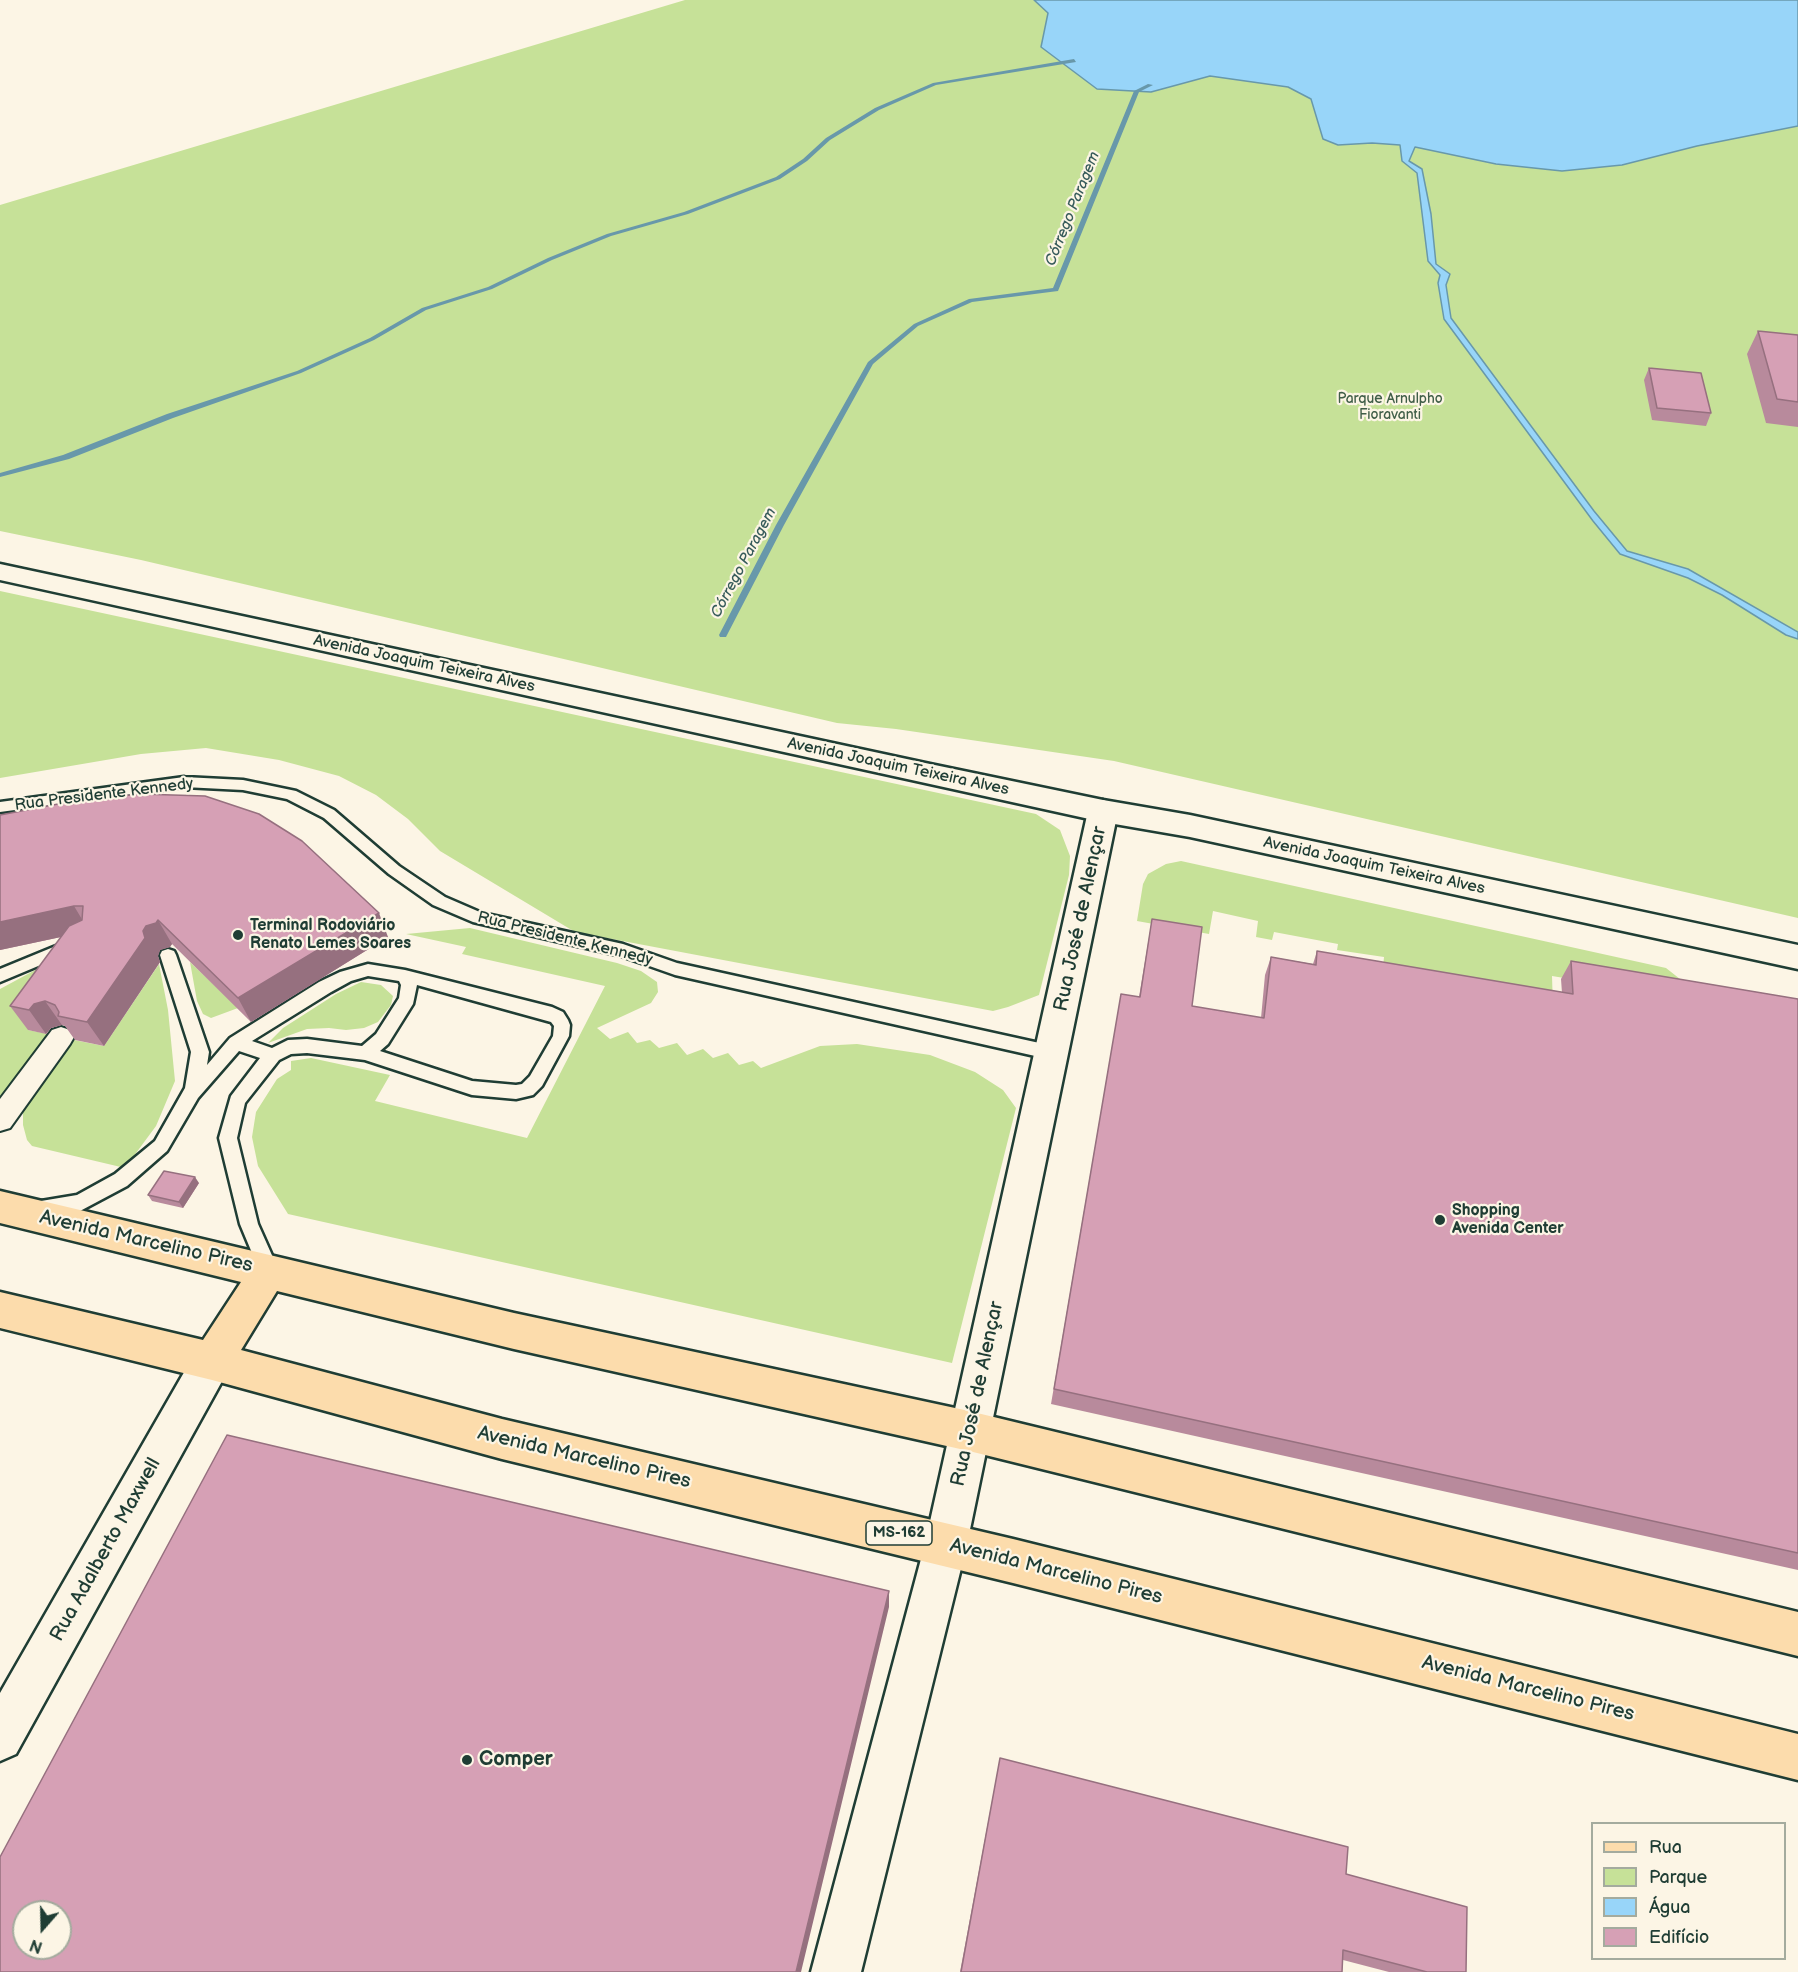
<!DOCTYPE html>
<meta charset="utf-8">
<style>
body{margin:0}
#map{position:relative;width:1798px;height:1972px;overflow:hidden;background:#fcf5e5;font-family:"Balsamiq Sans",sans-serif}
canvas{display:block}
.legend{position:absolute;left:1591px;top:1822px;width:195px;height:138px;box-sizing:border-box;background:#fcf5e5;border:2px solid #a4ab9e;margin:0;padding:8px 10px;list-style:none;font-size:18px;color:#1f3d34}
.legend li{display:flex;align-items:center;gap:12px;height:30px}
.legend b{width:30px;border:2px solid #a4ab9e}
.north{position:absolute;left:12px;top:1900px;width:60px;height:60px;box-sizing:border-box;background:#fcf5e5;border:2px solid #a4ab9e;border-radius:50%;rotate:200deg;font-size:16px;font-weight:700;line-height:24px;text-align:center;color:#1f3d34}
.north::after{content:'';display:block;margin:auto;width:21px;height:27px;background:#1f3d34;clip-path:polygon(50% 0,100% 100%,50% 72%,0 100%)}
</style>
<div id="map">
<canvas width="1798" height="1972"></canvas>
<ul class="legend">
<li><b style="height:8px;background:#fcdcac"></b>Rua</li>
<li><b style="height:16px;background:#c6e198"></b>Parque</li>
<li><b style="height:16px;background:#98d5f9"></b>Água</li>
<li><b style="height:16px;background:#d6a0b5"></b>Edifício</li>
</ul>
<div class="north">N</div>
</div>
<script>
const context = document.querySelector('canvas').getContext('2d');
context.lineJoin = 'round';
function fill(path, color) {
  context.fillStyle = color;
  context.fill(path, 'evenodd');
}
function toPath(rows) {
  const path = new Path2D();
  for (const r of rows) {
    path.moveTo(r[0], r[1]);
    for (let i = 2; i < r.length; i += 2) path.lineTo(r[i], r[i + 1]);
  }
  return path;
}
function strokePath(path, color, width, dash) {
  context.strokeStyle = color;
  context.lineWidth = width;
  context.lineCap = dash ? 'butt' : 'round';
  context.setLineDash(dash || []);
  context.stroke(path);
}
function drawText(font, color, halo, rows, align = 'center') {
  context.font = font + ' "Balsamiq Sans",sans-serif';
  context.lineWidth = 4.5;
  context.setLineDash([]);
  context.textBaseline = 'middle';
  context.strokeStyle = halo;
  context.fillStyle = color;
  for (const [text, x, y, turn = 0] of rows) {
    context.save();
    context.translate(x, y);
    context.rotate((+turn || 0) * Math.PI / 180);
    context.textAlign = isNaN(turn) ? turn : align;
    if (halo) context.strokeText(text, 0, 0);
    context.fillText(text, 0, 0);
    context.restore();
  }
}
const green = toPath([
 [685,0,1798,0,1798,918,1114,761,896,729,837,723,141,560,0,531,0,205],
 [0,591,1036,814,1060,830,1070,856,1069,875,1039,995,1008,1007,993,1011,575,932,440,851,408,819,376,795,339,776,279,760,206,748,141,754,0,778],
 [1181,861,1666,968,1680,979,1680,997,1552,976,1553,1008,1382,979,1384,957,1337,950,1338,944,1274,932,1272,940,1256,937,1258,921,1213,911,1209,934,1137,921,1143,884,1148,874,1166,864],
 [470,928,617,963,641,971,657,982,658,992,651,1003,597,1028,610,1039,628,1032,637,1043,650,1040,659,1048,677,1043,687,1055,703,1049,713,1058,728,1053,739,1065,753,1061,761,1068,820,1046,857,1044,930,1055,975,1072,1003,1090,1016,1108,952,1363,288,1214,258,1166,252,1137,256,1112,277,1079,291,1070,291,1061,311,1058,390,1075,375,1101,527,1138,605,986,462,954,466,947,406,934],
 [65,954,28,1030,48,1034,0,1102,0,989],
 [190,962,238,1008,211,1018,203,1014,197,1001],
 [159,964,168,1010,175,1081,156,1126,125,1168,32,1146,27,1140,23,1125,23,1111,74,1040,104,1046],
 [361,982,381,985,393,996,391,1005,378,1022,364,1028,346,1030,329,1028,307,1029,268,1043,283,1028,336,994]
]);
const water = toPath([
 [1034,0,1798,0,1798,126,1697,146,1622,165,1562,171,1496,164,1415,147,1409,161,1422,169,1431,214,1436,264,1450,274,1446,285,1451,318,1594,511,1627,551,1688,569,1798,632,1798,639,1786,635,1722,595,1688,578,1620,554,1593,521,1444,319,1438,283,1440,275,1428,261,1417,173,1402,161,1400,145,1372,143,1338,145,1323,139,1311,99,1288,87,1210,76,1151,92,1097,89,1041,47,1048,13,1034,0]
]);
const stream = toPath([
 [1074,59,1076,62,936,85,879,110,830,140,807,161,780,179,688,214,611,236,552,260,492,289,426,310,374,340,301,373,173,418,69,459,0,477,0,473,63,455,167,414,297,371,370,338,422,308,488,287,548,258,607,234,684,212,776,177,803,159,826,138,875,108,933,83,1074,59],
 [1148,84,1153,85,1139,92,1058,291,972,302,918,326,873,364,784,525,727,635,726,637,720,637,719,635,776,525,868,362,914,324,969,299,1053,288,1134,91,1148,84]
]);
const service = toPath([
 [184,777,243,780,296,791,334,810,399,866,445,897,482,913,623,944,677,963,1053,1046,1059,1048,1062,1053,1059,1058,1053,1060,675,975,621,956,473,922,433,905,389,874,324,818,287,799,243,790,184,787,0,812,0,802,184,777],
 [68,941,74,943,76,947,74,951,0,982,0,969,68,941],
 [168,949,174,951,176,955,209,1052,207,1065,230,1038,319,982,340,972,368,964,405,970,552,1007,563,1012,568,1020,570,1025,569,1036,542,1086,533,1095,516,1099,472,1095,365,1060,307,1053,291,1054,279,1060,245,1103,237,1138,258,1224,279,1271,276,1277,269,1280,262,1277,240,1224,219,1138,231,1096,260,1058,239,1051,198,1098,167,1151,127,1186,80,1211,41,1217,34,1215,32,1209,34,1203,41,1201,77,1195,115,1174,155,1141,185,1088,191,1052,160,955,162,951,168,949],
 [368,976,399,981,401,985,399,998,376,1034,362,1046,307,1039,288,1040,272,1048,252,1041,331,992,351,981,368,976],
 [417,985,551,1022,554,1026,553,1036,530,1076,522,1084,516,1085,472,1081,380,1051,388,1044,413,1004,417,985]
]);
const pedestrian = toPath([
 [61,1027,70,1030,74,1037,70,1044,10,1128,0,1131,0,1099,52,1030,61,1027]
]);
const minor = toPath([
 [1103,800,1114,804,1118,811,967,1544,861,1972,811,1972,925,1544,1088,811,1092,804,1103,800],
 [212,1342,226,1348,232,1361,226,1374,16,1754,0,1761,0,1693,198,1348,212,1342]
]);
const secondary = toPath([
 [0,564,930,764,1103,800,1190,815,1798,945,1798,969,1190,837,1103,822,930,784,0,580,0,564]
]);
const primary = toPath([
 [0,1191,514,1313,969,1411,1798,1612,1798,1656,969,1451,514,1349,277,1291,241,1350,502,1419,1013,1539,1798,1734,1798,1780,1013,1583,502,1459,212,1380,0,1328,0,1292,203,1340,241,1282,0,1223,0,1191]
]);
const wall = toPath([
 [1758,331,1798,335,1798,427,1766,423,1747,354],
 [1649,368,1711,413,1706,426,1652,420,1644,380],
 [0,815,388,937,251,1022,172,944,170,947,160,950,158,956,160,962,104,1046,75,1040,65,1026,62,1025,51,1028,46,1034,28,1030,10,1006,61,937,0,950],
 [1152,919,1192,1006,1261,1018,1265,975,1271,957,1313,964,1317,951,1562,993,1561,979,1571,961,1798,999,1798,1570,1051,1404,1121,994,1139,997],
 [199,1183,183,1208,152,1201,148,1195],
 [1000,1758,1466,1972,1389,1972,1343,1960,1342,1972,960,1972]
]);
const shadedWall = toPath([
 [74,906,89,931,0,950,0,922],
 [379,913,388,937,251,1022,238,998],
 [158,920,172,944,170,947,160,950,158,956,160,962,104,1046,87,1022,143,931,146,926],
 [45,1001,62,1025,51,1028,46,1034,29,1010,34,1004],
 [195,1177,199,1183,183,1208,179,1202],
 [889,1591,889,1607,801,1972,796,1972]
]);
const building = toPath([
 [1758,331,1798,335,1798,402,1777,399,1758,331],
 [1649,368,1701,373,1711,413,1657,408,1649,368],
 [140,794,205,796,259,814,302,841,379,913,238,998,158,920,156,923,146,926,143,931,145,938,87,1022,58,1016,59,1012,55,1005,45,1001,34,1004,29,1010,10,1006,69,926,82,920,83,906,74,906,0,922,0,815,74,801,140,794],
 [1152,919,1202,927,1192,1006,1264,1018,1271,957,1316,965,1317,951,1573,994,1571,961,1798,999,1798,1553,1054,1389,1121,994,1140,997,1152,919],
 [164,1171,195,1177,179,1202,148,1195,164,1171],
 [227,1435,889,1591,796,1972,0,1972,0,1857,227,1435],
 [24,1912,60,1912,60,1948,24,1948,24,1912],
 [1000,1758,1348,1847,1346,1874,1467,1907,1466,1972,1427,1972,1343,1950,1342,1972,961,1972,1000,1758]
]);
const markers = [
 [238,935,6,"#1f3d34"],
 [1440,1220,6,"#1f3d34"],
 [467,1760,6,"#1f3d34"]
];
const farParknames = [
 ["Parque Arnulpho",1390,399],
 ["Fioravanti",1390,415]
];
const farWaternames = [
 ["Córrego Paragem",1073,209,-68],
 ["Córrego Paragem",744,563,-62]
];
const shields = [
 [899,1533,66]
];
const shieldNames = [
 ["MS-162",899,1533]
];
const streetNames = [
 ["Avenida Joaquim Teixeira Alves",424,664,12],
 ["Avenida Joaquim Teixeira Alves",898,767,12],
 ["Rua Presidente Kennedy",104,795,-7],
 ["Avenida Joaquim Teixeira Alves",1374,866,12],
 ["Rua Presidente Kennedy",565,939,14]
];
const poiNames = [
 ["Terminal Rodoviário",250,926],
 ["Renato Lemes Soares",250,944],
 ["Shopping",1452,1211],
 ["Avenida Center",1452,1229]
];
const nearStreetnames = [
 ["Rua José de Alençar",1081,919,-78],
 ["Avenida Marcelino Pires",146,1242,13],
 ["Rua José de Alençar",978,1394,-78],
 ["Avenida Marcelino Pires",584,1458,13],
 ["Rua Adalberto Maxwell",106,1550,-61],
 ["Avenida Marcelino Pires",1056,1572,14],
 ["Avenida Marcelino Pires",1528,1689,14]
];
const nearPoinames = [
 ["Comper",479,1760]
];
fill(green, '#c6e198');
fill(water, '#98d5f9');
strokePath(water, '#6898aa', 1.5);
fill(stream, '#6898aa');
strokePath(service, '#1f3d34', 5);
strokePath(pedestrian, '#1f3d34', 4);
strokePath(minor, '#1f3d34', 5);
strokePath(secondary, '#1f3d34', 5);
strokePath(primary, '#1f3d34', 5);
fill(service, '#fcf5e5');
fill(pedestrian, '#fcf5e5');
fill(minor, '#fcf5e5');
fill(secondary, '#fcf5e5');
fill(primary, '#fcdcac');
fill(wall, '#b88a9c');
fill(shadedWall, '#96707f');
fill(building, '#d6a0b5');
strokePath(building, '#96707f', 1.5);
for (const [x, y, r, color] of markers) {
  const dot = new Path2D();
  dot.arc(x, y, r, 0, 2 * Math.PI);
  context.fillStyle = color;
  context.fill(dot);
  strokePath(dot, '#fcf5e5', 2);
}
drawText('14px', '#405e48', '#fcf5e5', farParknames);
drawText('italic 15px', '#375b5b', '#fcf5e5', farWaternames);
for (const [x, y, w] of shields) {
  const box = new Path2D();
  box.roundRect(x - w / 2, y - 12, w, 24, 4.5);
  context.fillStyle = '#fcf5e5';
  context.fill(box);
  strokePath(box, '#1f3d34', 1.5);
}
drawText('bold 15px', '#1f3d34', null, shieldNames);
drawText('16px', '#1f3d34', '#fcf5e5', streetNames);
drawText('bold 16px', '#1f3d34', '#fcf5e5', poiNames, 'left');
drawText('20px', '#1f3d34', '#fcf5e5', nearStreetnames);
drawText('bold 20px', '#1f3d34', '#fcf5e5', nearPoinames, 'left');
</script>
